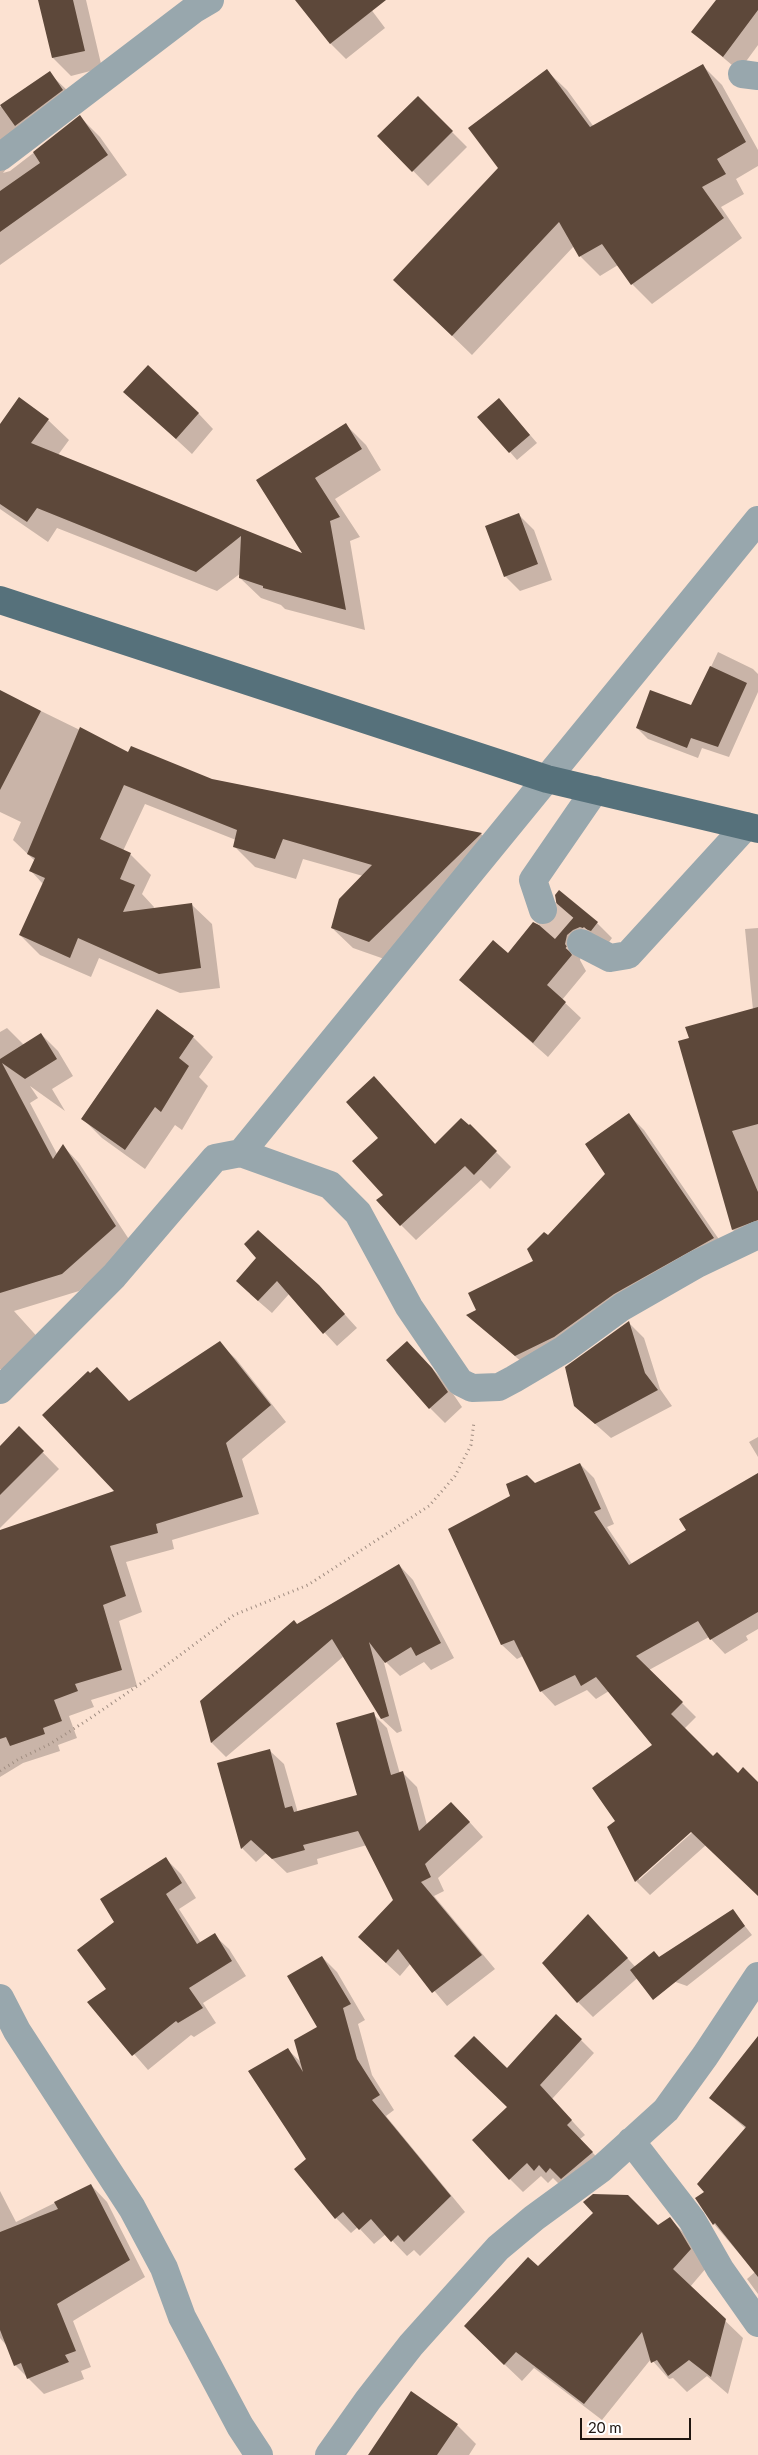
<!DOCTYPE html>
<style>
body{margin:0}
#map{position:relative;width:758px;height:2455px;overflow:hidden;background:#fce2d2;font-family:Lato,sans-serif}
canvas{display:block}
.scale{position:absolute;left:580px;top:2418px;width:111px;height:22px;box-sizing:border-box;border:2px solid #1f1610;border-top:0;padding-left:6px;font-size:15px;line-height:18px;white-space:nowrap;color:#1f1610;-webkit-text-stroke:4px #fff;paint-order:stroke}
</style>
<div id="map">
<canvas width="758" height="2455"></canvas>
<div class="scale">20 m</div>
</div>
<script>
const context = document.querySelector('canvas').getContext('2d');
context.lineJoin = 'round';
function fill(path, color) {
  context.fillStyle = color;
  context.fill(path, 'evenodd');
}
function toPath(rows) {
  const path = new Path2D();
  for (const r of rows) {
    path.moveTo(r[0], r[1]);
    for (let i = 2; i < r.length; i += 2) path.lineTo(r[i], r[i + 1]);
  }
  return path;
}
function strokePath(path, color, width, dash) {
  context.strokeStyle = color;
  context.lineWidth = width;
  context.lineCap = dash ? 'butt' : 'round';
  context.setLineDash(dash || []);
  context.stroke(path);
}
const shadow = toPath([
 [40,0,86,0,102,68,71,76,53,58],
 [298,0,364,0,385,28,346,59,331,44],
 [717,0,752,0,758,5,758,45,739,71,693,32],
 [703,66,722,85,758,150,758,166,736,179,744,194,721,207,742,238,652,304,632,284,618,265,600,276,580,256,574,246,472,355,414,299,499,168,547,71,567,90,594,127],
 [49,73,69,92,3,173,10,171,80,117,100,137,127,175,0,265,0,107],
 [418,98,467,147,428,186,379,136],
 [125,392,198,413,213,429,192,454],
 [506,407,537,443,517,460,510,452],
 [48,420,69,440,58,455,305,555,258,481,346,425,366,445,381,470,335,499,360,537,350,541,365,630,285,609,281,605,261,598,240,578,241,573,217,591,57,528,48,542,0,509,0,426],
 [519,515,534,530,552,580,520,591,505,576],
 [718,652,753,669,758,674,758,692,729,757,702,748,698,758,648,739,637,728,692,707],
 [0,691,129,754,212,780,481,834,501,854,390,961,353,948,332,928,363,876,303,859,296,879,255,867,235,847,236,840,145,804,123,851,131,855,151,875,142,894,154,907,153,910,191,904,212,924,220,988,180,993,99,958,91,977,40,955,20,935,43,884,31,871,35,861,13,840,21,822,0,812],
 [597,923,612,938,607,945,582,951,580,960,586,971,562,1000,581,1018,548,1057,461,980,509,954,539,926],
 [758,928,758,1244,751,1247,733,1230,690,1039,753,1010,745,929],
 [157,1010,193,1037,213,1057,199,1077,208,1086,182,1130,175,1125,145,1169,102,1138,82,1118],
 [7,1028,24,1045,41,1034,58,1051,73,1076,52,1089,65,1111,30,1086,38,1098,30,1103,57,1154,63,1146,79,1163,132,1244,79,1291,14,1311,42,1342,4,1372,0,1369,0,1032],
 [374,1078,436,1145,470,1126,511,1167,490,1189,481,1180,416,1240,401,1225,385,1195],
 [629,1115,644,1130,729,1254,532,1371,468,1315,478,1310,535,1262,548,1236,606,1174],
 [258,1258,319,1286,357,1328,337,1346,289,1294,272,1313,250,1294],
 [629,1323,644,1338,660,1389,672,1406,611,1438,575,1406],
 [219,1343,236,1359,286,1422,242,1459,259,1514,172,1540,174,1549,126,1562,142,1612,119,1621,137,1686,91,1700,94,1707,69,1716,77,1738,58,1745,60,1751,23,1763,0,1777,0,1532,116,1491,130,1402],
 [422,1357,447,1385,462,1407,445,1423,430,1408],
 [19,1428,59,1469,0,1528,0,1448],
 [758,1437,758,1457,749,1442],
 [580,1464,594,1478,614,1524,607,1527,632,1564,688,1531,758,1473,758,1629,746,1636,748,1640,725,1654,709,1637,649,1670,696,1717,684,1729,713,1758,758,1787,758,1895,706,1845,650,1895,636,1881,617,1821,654,1746,609,1691,596,1699,587,1690,555,1706,541,1691,523,1656,517,1659,502,1645,449,1529,535,1485],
 [694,1827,696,1829,639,1880,639,1877],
 [399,1565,413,1580,454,1658,431,1670,424,1662,400,1676,383,1659,402,1731,397,1733,382,1719,344,1656,226,1757,212,1743,201,1701,298,1626],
 [373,1714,387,1728,400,1774,403,1773,417,1787,427,1825,465,1817,483,1837,438,1878,444,1891,434,1896,495,1969,447,2006,411,1963,400,1976,373,1951,394,1900,367,1845,317,1859,318,1864,287,1873,266,1853,256,1862,242,1848,270,1751,284,1764,298,1813,358,1796],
 [166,1859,181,1874,196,1898,179,1909,201,1943,214,1935,229,1949,246,1976,203,2003,216,2023,194,2037,191,2035,148,2070,89,2002,108,1990,116,1923],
 [733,1911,752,1935,687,1986,653,1974],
 [588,1916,642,1974,593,2017,578,2002],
 [322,1957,337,1972,365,2020,358,2024,372,2075,394,2110,386,2116,465,2212,420,2256,414,2250,407,2256,386,2234,374,2244,358,2227,351,2233,336,2218,308,2159,288,2050,303,2064,318,2028],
 [581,2040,594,2053,552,2099,585,2135,580,2139,605,2166,560,2185,553,2178,548,2183,541,2176,523,2192,510,2179,507,2070],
 [758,2052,758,2294,747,2279,755,2272,714,2224,705,2192,746,2129,711,2098],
 [91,2185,107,2202,145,2277,73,2321,91,2367,81,2371,84,2379,44,2394,15,2365,7,2346,0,2338,0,2191,16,2222],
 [669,2218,687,2236,707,2267,690,2287,743,2338,728,2394,707,2376,687,2392,673,2378,669,2379,651,2359,602,2420,534,2368,522,2381,483,2344,538,2268,658,2226],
 [411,2393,457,2425,476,2444,469,2455,369,2455]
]);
const building = toPath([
 [38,0,73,0,85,51,52,58],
 [295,0,386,0,330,44],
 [716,0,758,0,758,10,723,57,691,32],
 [703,64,746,142,717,159,726,174,702,187,724,218,631,285,602,244,579,257,559,222,452,336,393,280,498,168,468,128,547,69,590,127],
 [50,71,63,90,15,126,0,105],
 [418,96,453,131,412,172,377,136],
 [80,115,108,155,0,232,0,191,40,163,33,152],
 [148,365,199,413,176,439,123,392],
 [19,397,49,419,31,443,302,553,256,480,346,423,362,449,315,478,340,517,330,521,346,610,263,588,263,586,239,578,241,536,196,572,37,508,27,522,0,504,0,424],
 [499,398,530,435,509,453,477,417],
 [519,513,538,564,504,577,485,526],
 [710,666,747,683,718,747,691,738,687,748,636,728,650,690,691,705],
 [0,690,41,711,0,790],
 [80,727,128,752,131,746,212,779,482,833,369,942,331,928,339,899,372,865,283,839,275,859,233,847,237,830,124,785,100,839,131,853,120,879,135,885,123,912,192,903,201,968,159,974,78,938,70,958,19,935,45,878,29,871,35,858,27,854],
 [559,890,598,922,591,931,580,927,573,930,567,935,565,944,572,955,547,985,566,1002,533,1043,459,980,493,940,508,953,533,922,539,925,547,925,554,921,558,913,555,895],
 [758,1007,758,1124,732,1131,758,1192,758,1220,732,1230,678,1041,689,1038,685,1027],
 [157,1009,194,1036,179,1058,189,1066,161,1112,155,1107,125,1150,81,1119],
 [41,1033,57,1059,25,1079,2,1063,53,1159,63,1144,116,1226,62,1274,0,1293,0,1059],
 [374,1076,435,1144,461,1118,469,1125,470,1124,497,1151,474,1175,465,1166,400,1226,376,1200,383,1195,352,1161,378,1138,346,1102],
 [629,1113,714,1238,614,1294,554,1337,515,1356,466,1315,476,1310,468,1293,533,1261,527,1249,544,1232,548,1235,605,1174,585,1144],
 [258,1230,319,1285,345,1314,323,1334,277,1281,258,1301,236,1281,256,1258,244,1244],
 [629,1321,645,1373,658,1390,595,1424,574,1406,565,1367],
 [220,1341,271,1405,226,1443,243,1497,156,1524,158,1533,110,1546,126,1596,103,1605,122,1670,75,1684,78,1691,54,1700,62,1721,43,1728,45,1734,10,1746,6,1737,0,1739,0,1530,114,1491,42,1415,88,1371,90,1373,97,1367,129,1401],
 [407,1341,432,1368,448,1392,429,1409,386,1360],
 [19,1426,44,1451,0,1495,0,1446],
 [580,1463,601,1509,594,1512,629,1565,686,1530,679,1519,758,1473,758,1612,710,1640,698,1621,636,1656,683,1702,671,1714,713,1756,717,1752,738,1773,743,1767,758,1782,758,1896,691,1832,635,1882,607,1827,615,1821,592,1788,652,1745,596,1677,581,1686,575,1675,540,1692,514,1640,501,1645,448,1529,510,1496,506,1484,527,1475,535,1483],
 [399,1564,441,1643,416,1656,411,1647,385,1663,369,1642,389,1716,381,1719,332,1639,211,1743,200,1701,294,1620,297,1624],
 [374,1712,391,1775,403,1771,419,1831,451,1802,470,1822,425,1864,431,1877,421,1882,482,1955,432,1993,398,1949,386,1963,358,1937,393,1900,358,1831,303,1845,305,1850,272,1859,251,1840,241,1849,217,1763,270,1749,285,1808,292,1806,294,1812,357,1795,336,1723],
 [166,1857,182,1883,166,1894,197,1944,215,1933,232,1961,189,1988,203,2008,178,2023,176,2021,132,2056,87,2002,106,1989,77,1950,114,1922,100,1899],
 [733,1909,745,1926,653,2000,630,1970,654,1951,659,1957],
 [588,1914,628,1958,577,2003,542,1963],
 [322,1956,351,2004,343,2008,357,2059,380,2095,372,2100,451,2196,404,2242,398,2235,391,2242,371,2219,359,2230,343,2212,335,2219,294,2169,306,2159,248,2071,288,2048,303,2072,294,2040,317,2027,287,1976],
 [556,2014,582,2039,540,2085,572,2120,567,2125,593,2152,561,2179,550,2168,546,2173,539,2165,534,2171,527,2163,509,2180,472,2140,507,2107,454,2056,474,2036,507,2068],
 [758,2036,758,2277,715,2223,713,2225,695,2198,704,2192,697,2184,746,2127,709,2098],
 [91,2184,130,2260,57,2304,76,2351,65,2355,69,2362,27,2379,21,2363,14,2366,0,2330,0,2232,58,2209,54,2202],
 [593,2194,628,2195,658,2225,670,2217,679,2229,691,2249,673,2269,726,2319,711,2377,689,2360,668,2376,657,2360,651,2363,642,2332,584,2404,516,2352,504,2365,464,2326,528,2257,538,2266,593,2213,583,2202],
 [411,2391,458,2424,437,2455,368,2455]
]);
const minorTunnel = toPath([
 [543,910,581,943]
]);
const path = toPath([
 [0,1771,19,1759,50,1744,89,1719,149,1678,234,1615,308,1585,429,1506,455,1476,471,1445,474,1422]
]);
const minor = toPath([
 [742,74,758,76],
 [0,157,193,10,210,0],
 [543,910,533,880,595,790],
 [581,943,610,958,628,955,746,826],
 [241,1153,758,520],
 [0,1390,114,1276,215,1158,241,1153,330,1185,358,1213,409,1307,460,1382,472,1388,499,1387,514,1379,563,1350,622,1307,697,1264,758,1235],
 [0,1998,17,2031,132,2208,164,2268,182,2317,240,2426,259,2455],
 [631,2141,692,2220,720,2269,758,2323],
 [329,2455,368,2400,411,2345,498,2248,534,2218,601,2169,666,2110,705,2056,758,1976]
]);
const major = toPath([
 [0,600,547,779,758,829]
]);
fill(shadow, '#0003');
fill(building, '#5d483a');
strokePath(minorTunnel, '#dbc3b5', 28, [28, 14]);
strokePath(path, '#9f8c80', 3, [1, 4]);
strokePath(minor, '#98a7ad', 28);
strokePath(major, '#56717b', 28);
</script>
